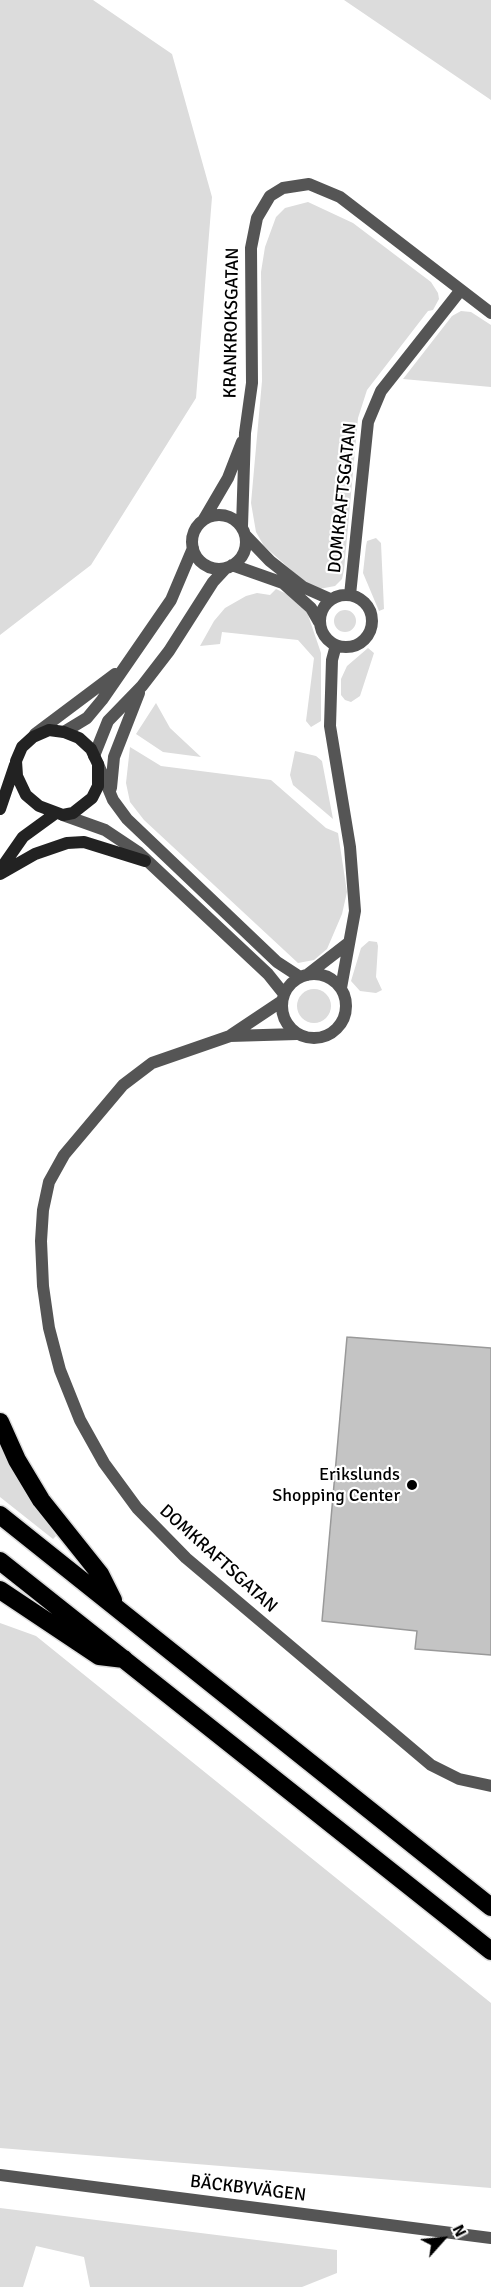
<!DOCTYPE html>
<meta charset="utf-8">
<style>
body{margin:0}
#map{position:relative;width:491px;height:2287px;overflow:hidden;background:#fff;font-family:Signika,sans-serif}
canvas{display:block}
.north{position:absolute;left:413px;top:2209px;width:60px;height:60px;-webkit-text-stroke:4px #fff;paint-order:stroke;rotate:63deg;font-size:16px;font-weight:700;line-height:24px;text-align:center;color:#000}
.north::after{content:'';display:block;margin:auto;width:21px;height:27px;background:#000;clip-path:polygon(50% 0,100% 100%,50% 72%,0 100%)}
</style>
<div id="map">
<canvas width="491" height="2287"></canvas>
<div class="north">N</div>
</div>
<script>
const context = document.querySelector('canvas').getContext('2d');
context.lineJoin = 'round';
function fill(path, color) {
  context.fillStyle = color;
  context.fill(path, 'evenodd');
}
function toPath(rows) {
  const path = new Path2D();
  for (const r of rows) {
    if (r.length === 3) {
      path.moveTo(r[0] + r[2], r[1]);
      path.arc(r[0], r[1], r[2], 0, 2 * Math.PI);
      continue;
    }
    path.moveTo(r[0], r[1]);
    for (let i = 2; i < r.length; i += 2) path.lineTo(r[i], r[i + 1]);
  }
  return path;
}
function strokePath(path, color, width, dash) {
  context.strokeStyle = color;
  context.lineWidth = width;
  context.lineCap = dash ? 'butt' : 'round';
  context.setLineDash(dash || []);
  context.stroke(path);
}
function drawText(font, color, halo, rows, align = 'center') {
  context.font = font + ' Signika,sans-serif';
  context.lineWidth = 4.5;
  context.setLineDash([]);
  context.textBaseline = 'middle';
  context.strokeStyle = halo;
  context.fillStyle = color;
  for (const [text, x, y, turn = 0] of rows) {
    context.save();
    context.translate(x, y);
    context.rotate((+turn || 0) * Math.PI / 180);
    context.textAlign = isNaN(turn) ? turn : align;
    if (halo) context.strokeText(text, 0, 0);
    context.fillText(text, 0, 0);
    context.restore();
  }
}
const green = toPath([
 [0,0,93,0,172,54,212,197,196,398,91,565,0,635],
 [344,0,491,0,491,100],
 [308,202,353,223,431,282,438,293,439,299,433,310,428,311,367,390,358,418,344,570,342,579,335,586,319,589,307,584,264,546,256,532,251,503,262,381,261,272,265,247,276,217,285,208],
 [461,311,471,312,491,325,491,387,403,379,452,316],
 [376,538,381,543,384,609,379,611,363,573,366,546,367,541],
 [276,589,289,595,307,612,321,653,321,721,311,727,306,721,314,658,298,640,222,632,220,644,200,646,214,621,225,608,246,596,257,593,270,595],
 [345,621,11],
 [368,648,374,653,360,696,351,702,345,700,341,695,341,679,347,666],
 [156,703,170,728,201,757,163,752,136,734],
 [130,747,161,766,271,780,326,828,338,833,347,892,342,914,327,949,314,960,298,963,144,820,130,802,126,783],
 [295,751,316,756,322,761,333,819,293,785,290,775],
 [369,941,377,942,378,946,376,977,382,990,376,993,360,991,351,981,361,948],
 [314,1006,17],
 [0,1446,11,1468,56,1536,53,1539,0,1497],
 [0,1623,36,1636,491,2003,491,2188,0,2148],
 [0,2208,337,2250,337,2273,302,2287,90,2287,84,2257,36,2246,23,2287,0,2287]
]);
const building = toPath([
 [347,1337,491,1348,491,1655,415,1649,417,1631,322,1621,347,1337]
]);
const street = toPath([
 [219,542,27],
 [204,519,228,478,242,442],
 [242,526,245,433,252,383,251,248,257,218,270,196,283,188,309,184,340,197,491,313],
 [246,536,270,561,303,587,330,599],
 [232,565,283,583,311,608,319,622],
 [350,595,368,422,381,391,460,291],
 [346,621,26],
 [336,645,332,660,330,726,350,847,355,911,341,988],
 [64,732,87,718,102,700,171,600,193,548],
 [35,734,115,674],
 [94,756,108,721,142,686,169,651,213,582,226,568],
 [98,764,113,800,127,819,277,962,300,977],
 [111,788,114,757,139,693],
 [63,815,105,830,138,852,268,974,284,994],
 [314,1006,32],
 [307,975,347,944],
 [297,1034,230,1036,152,1063,123,1085,64,1155,49,1182,43,1210,41,1241,43,1286,49,1328,60,1370,80,1420,104,1463,137,1508,186,1558,431,1765,459,1779,491,1786],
 [231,1035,282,1001],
 [0,2175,491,2238]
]);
const secondary = toPath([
 [49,730,64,732,79,738,91,749,98,764,98,786,92,798,73,813,63,815,39,806,26,795,17,776,16,761,22,747,33,737,49,730],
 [0,809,15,765],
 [0,870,23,837,56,813],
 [0,874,35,854,67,843,84,842,145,861]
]);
const highway = toPath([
 [0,1422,17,1460,41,1500,100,1574,113,1600],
 [0,1515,491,1907],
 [0,1561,491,1951],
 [0,1590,99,1656,124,1659]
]);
const markers = [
 [412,1485,6,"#000"]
];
const streetNames = [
 ["KRANKROKSGATAN",232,323,-89],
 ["DOMKRAFTSGATAN",343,498,-84],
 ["DOMKRAFTSGATAN",218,1559,42],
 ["BÄCKBYVÄGEN",248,2189,7]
];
const poiNames = [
 ["Erikslunds",400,1475],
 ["Shopping Center",400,1496]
];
fill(green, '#dcdcdc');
fill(building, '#c4c4c4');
strokePath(building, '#999', 1.5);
strokePath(highway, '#dbdbdb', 21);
strokePath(street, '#555', 12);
strokePath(secondary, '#222', 12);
strokePath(highway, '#000', 18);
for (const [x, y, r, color] of markers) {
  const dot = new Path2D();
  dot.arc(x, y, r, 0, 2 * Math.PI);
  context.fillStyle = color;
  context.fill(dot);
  strokePath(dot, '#fff', 2);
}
drawText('18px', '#000', '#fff', streetNames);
drawText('18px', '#000', '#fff', poiNames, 'right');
</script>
